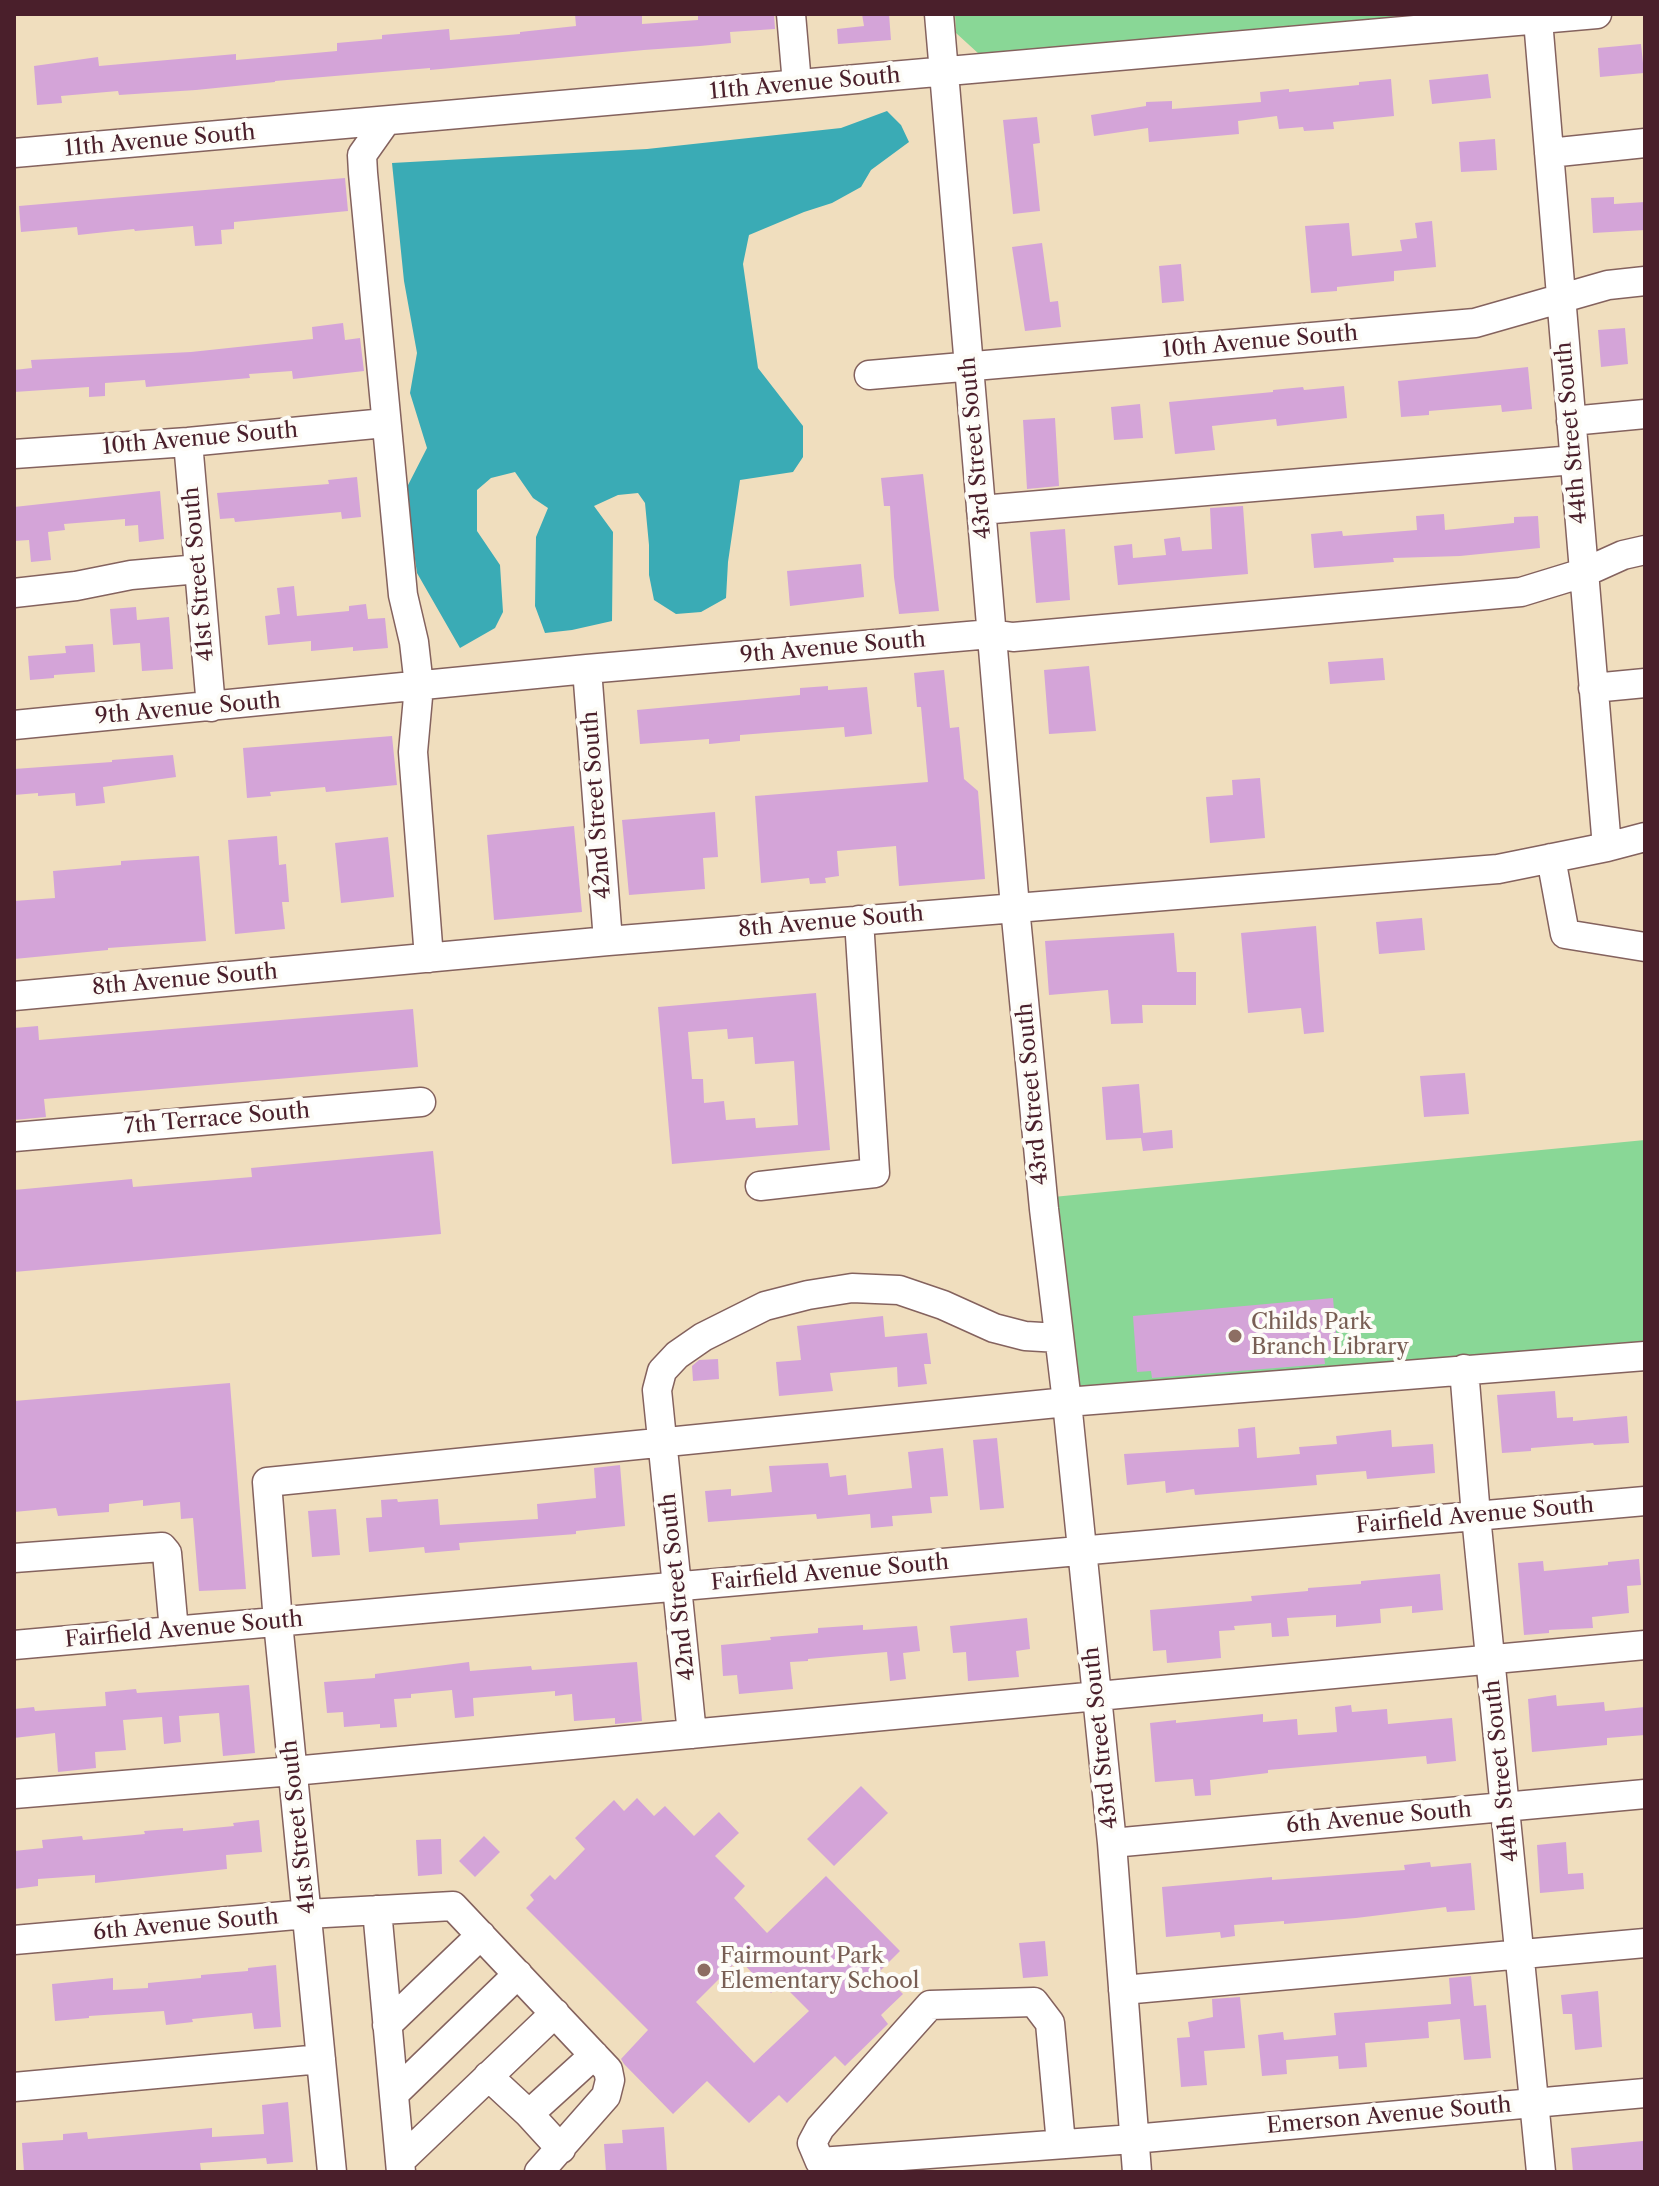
<!DOCTYPE html>
<style>
body{margin:0}
#map{position:relative;width:1659px;height:2186px;overflow:hidden;background:#f0debe;font-family:"Libre Caslon Text",serif}
canvas{display:block}
.frame{position:absolute;inset:0;border:16px solid #4a1f2b;pointer-events:none}
</style>
<div id="map">
<canvas width="1659" height="2186"></canvas>
<div class="frame"></div>
</div>
<script>
const context = document.querySelector('canvas').getContext('2d');
context.lineJoin = 'round';
function fill(path, color) {
  context.fillStyle = color;
  context.fill(path, 'evenodd');
}
function toPath(rows) {
  const path = new Path2D();
  for (const r of rows) {
    path.moveTo(r[0], r[1]);
    for (let i = 2; i < r.length; i += 2) path.lineTo(r[i], r[i + 1]);
  }
  return path;
}
function strokePath(path, color, width, dash) {
  context.strokeStyle = color;
  context.lineWidth = width;
  context.lineCap = dash ? 'butt' : 'round';
  context.setLineDash(dash || []);
  context.stroke(path);
}
function drawText(font, color, halo, rows, align = 'center') {
  context.font = font + ' "Libre Caslon Text",serif';
  context.lineWidth = 8;
  context.setLineDash([]);
  context.textBaseline = 'middle';
  context.strokeStyle = halo;
  context.fillStyle = color;
  for (const [text, x, y, turn = 0] of rows) {
    context.save();
    context.translate(x, y);
    context.rotate((+turn || 0) * Math.PI / 180);
    context.textAlign = isNaN(turn) ? turn : align;
    if (halo) context.strokeText(text, 0, 0);
    context.fillText(text, 0, 0);
    context.restore();
  }
}
const green = toPath([
 [955,14,1454,14,979,54,956,33],
 [1645,1140,1645,1342,1076,1391,1053,1197]
]);
const water = toPath([
 [887,111,901,125,909,142,871,170,861,187,832,203,804,212,749,235,743,264,758,368,803,426,803,457,793,472,740,480,728,562,726,598,701,612,676,614,654,600,649,575,649,545,645,503,638,493,618,495,594,506,613,532,612,621,572,630,545,633,535,606,536,537,548,508,533,498,515,472,491,478,477,490,477,531,500,565,503,612,495,628,460,648,417,573,405,491,427,448,410,393,417,353,404,281,392,163,647,149,841,128]
]);
const building = toPath([
 [575,14,642,14,642,24,698,20,698,15,774,14,775,29,730,32,731,43,700,46,644,50,430,70,430,68,275,81,275,82,196,90,119,95,118,91,61,96,62,103,37,105,34,66,98,57,99,66,236,54,236,60,293,55,337,51,337,43,382,39,382,35,449,29,450,40,520,34,520,32,576,26],
 [862,14,889,14,891,40,838,44,837,29,864,26],
 [1641,44,1644,73,1600,77,1598,48],
 [1488,74,1491,98,1432,104,1429,80],
 [1391,79,1394,116,1333,122,1334,129,1304,131,1303,127,1279,129,1277,116,1238,121,1239,134,1149,142,1148,128,1094,136,1091,115,1146,106,1146,102,1172,101,1172,109,1261,102,1260,92,1289,89,1289,92,1359,85,1359,82],
 [1037,117,1040,143,1033,144,1040,211,1013,214,1003,120],
 [1495,139,1497,170,1461,172,1459,142],
 [345,178,348,211,234,222,234,229,221,230,222,244,195,246,193,226,135,231,134,229,78,235,77,227,21,232,19,206],
 [1614,197,1614,204,1645,202,1645,230,1593,233,1591,198],
 [1432,221,1436,267,1394,271,1394,281,1337,287,1337,291,1311,293,1305,226,1349,223,1352,256,1402,251,1400,240,1417,238,1415,223],
 [1042,243,1050,302,1058,301,1061,327,1025,331,1012,247],
 [1181,264,1184,301,1162,303,1159,266],
 [343,323,345,340,360,338,364,371,293,379,292,371,249,374,250,378,146,387,145,380,105,383,105,396,89,397,89,387,14,392,14,370,32,368,31,360,191,352,313,339,312,327],
 [1625,328,1628,364,1601,367,1598,330],
 [1528,367,1532,409,1502,412,1501,405,1429,411,1429,415,1401,417,1398,381],
 [1344,386,1347,418,1277,426,1276,419,1212,426,1215,450,1175,454,1169,402,1273,392,1273,390,1303,387,1304,390],
 [1140,404,1143,438,1114,440,1111,407],
 [1055,418,1059,486,1027,489,1023,420],
 [923,474,939,611,899,614,894,577,890,506,884,506,881,478],
 [357,477,361,517,342,519,341,512,235,522,234,518,220,519,217,493,329,484,328,480],
 [160,491,164,539,139,542,138,525,125,526,125,519,64,524,65,530,48,532,51,560,31,562,29,540,14,541,14,507],
 [1243,506,1248,574,1118,585,1114,546,1132,544,1133,558,1166,555,1164,539,1180,537,1182,551,1212,549,1210,508],
 [1444,514,1445,530,1514,523,1514,517,1538,516,1540,548,1460,556,1393,558,1394,562,1314,568,1311,534,1342,531,1343,536,1417,530,1416,516],
 [1065,529,1070,600,1036,603,1030,532],
 [861,564,864,597,790,606,787,571],
 [294,586,297,616,349,611,349,606,366,604,368,619,385,618,388,648,353,651,353,647,311,651,311,641,268,645,265,616,280,614,277,588],
 [136,607,137,620,169,617,173,669,142,671,140,643,113,645,110,609],
 [93,644,95,672,54,675,54,678,30,680,28,656,66,653,65,646],
 [1383,658,1385,680,1330,684,1328,662],
 [1089,666,1096,731,1049,734,1044,670],
 [944,670,950,728,959,727,964,779,978,791,985,879,899,886,896,846,837,851,839,876,825,878,826,883,810,884,809,878,761,883,755,796,928,782,921,707,917,707,914,673],
 [828,686,828,690,867,687,872,734,845,737,844,727,740,735,740,741,709,744,709,739,640,744,637,710,800,695,800,688],
 [392,736,397,785,326,792,325,787,270,792,271,796,247,798,243,748],
 [173,755,176,777,103,787,105,803,76,806,75,793,38,796,38,793,14,795,14,769,112,762,112,760],
 [1260,778,1265,838,1210,843,1206,797,1233,795,1232,780],
 [715,812,718,857,703,858,705,889,629,895,622,820],
 [574,826,582,912,494,920,487,835],
 [277,836,279,865,286,864,289,902,282,902,285,929,235,934,228,840],
 [388,837,394,897,341,903,335,843],
 [199,856,206,941,108,948,108,950,14,959,14,901,55,898,53,871,121,865,121,861],
 [1422,918,1425,950,1379,954,1376,922],
 [1316,926,1324,1032,1304,1034,1301,1008,1248,1013,1241,933],
 [1174,933,1177,972,1196,972,1196,1005,1142,1005,1143,1023,1111,1024,1108,990,1049,995,1045,941],
 [816,993,830,1150,672,1164,658,1007],
 [727,1029,728,1039,753,1037,755,1064,794,1061,798,1125,756,1128,755,1118,726,1120,724,1101,704,1103,703,1079,692,1079,688,1032],
 [413,1009,418,1067,44,1099,46,1117,14,1120,14,1028,38,1026,39,1040],
 [1465,1073,1469,1114,1424,1117,1420,1076],
 [1139,1084,1143,1133,1172,1130,1173,1148,1143,1151,1141,1138,1106,1140,1102,1087],
 [433,1151,441,1234,14,1272,14,1190,132,1179,133,1187,252,1177,251,1168],
 [1333,1298,1338,1355,1324,1356,1325,1364,1152,1378,1151,1371,1137,1372,1133,1316],
 [883,1316,885,1337,927,1333,931,1364,924,1364,927,1384,898,1387,897,1367,830,1373,833,1391,779,1396,776,1362,801,1360,797,1326],
 [718,1359,719,1379,693,1381,692,1366,699,1360],
 [230,1383,246,1589,199,1591,193,1518,181,1519,180,1502,143,1506,143,1500,109,1504,109,1512,58,1516,56,1508,14,1512,14,1401],
 [1555,1391,1557,1418,1573,1417,1573,1421,1627,1416,1629,1443,1594,1445,1593,1443,1531,1448,1531,1451,1502,1453,1497,1395],
 [1255,1427,1257,1458,1300,1454,1299,1447,1337,1444,1336,1436,1391,1430,1392,1447,1433,1444,1435,1473,1367,1479,1366,1471,1316,1475,1317,1485,1195,1495,1194,1489,1166,1493,1165,1481,1127,1485,1124,1454,1239,1447,1238,1429],
 [997,1438,1004,1508,980,1510,973,1440],
 [943,1448,948,1496,930,1497,932,1513,892,1516,893,1526,871,1528,870,1514,817,1519,816,1514,708,1522,705,1491,731,1489,731,1496,772,1492,769,1466,828,1463,830,1477,846,1475,848,1495,912,1488,908,1452],
 [620,1465,625,1526,576,1531,576,1534,459,1543,460,1550,425,1553,424,1547,369,1552,366,1518,382,1517,381,1500,397,1499,398,1502,438,1499,440,1525,538,1519,537,1504,596,1498,594,1468],
 [336,1509,340,1555,312,1557,308,1511],
 [1639,1559,1641,1585,1627,1586,1629,1613,1592,1617,1593,1628,1549,1630,1549,1633,1524,1635,1518,1563,1543,1561,1544,1571,1608,1565,1608,1562],
 [1440,1574,1443,1610,1412,1613,1412,1606,1380,1609,1381,1623,1336,1627,1336,1615,1287,1618,1289,1636,1272,1637,1271,1623,1234,1626,1235,1630,1219,1631,1221,1658,1167,1663,1166,1650,1153,1651,1150,1610,1252,1601,1251,1596,1308,1591,1308,1588,1361,1584,1361,1581],
 [1027,1618,1030,1649,1016,1651,1019,1677,968,1681,966,1652,953,1653,950,1626],
 [863,1625,863,1630,917,1626,920,1651,903,1653,906,1679,890,1681,887,1652,808,1659,808,1661,790,1662,793,1689,739,1694,737,1675,723,1676,721,1645,771,1640,770,1637,818,1633,818,1628],
 [469,1662,470,1671,531,1666,532,1670,637,1662,642,1721,615,1724,615,1718,574,1721,572,1694,555,1696,555,1691,473,1698,474,1716,455,1718,452,1690,411,1694,411,1698,394,1699,397,1727,380,1728,380,1724,344,1727,343,1712,327,1713,324,1682,375,1678,375,1674],
 [249,1685,255,1753,223,1756,219,1713,179,1716,181,1742,164,1744,162,1717,123,1720,126,1750,95,1752,96,1768,58,1772,55,1733,14,1738,14,1709,34,1707,35,1711,106,1706,105,1692,136,1689,137,1693],
 [1556,1695,1557,1706,1604,1702,1605,1711,1645,1707,1645,1735,1607,1738,1607,1745,1532,1752,1528,1699],
 [1351,1705,1352,1712,1387,1709,1388,1724,1452,1718,1456,1761,1427,1764,1426,1756,1268,1770,1268,1773,1210,1780,1211,1795,1195,1796,1193,1779,1155,1782,1150,1723,1176,1720,1176,1723,1263,1714,1263,1722,1297,1719,1298,1735,1337,1732,1335,1707],
 [861,1786,888,1813,834,1866,807,1839],
 [637,1798,654,1816,665,1806,694,1836,719,1812,739,1833,715,1856,745,1886,734,1898,767,1933,826,1876,900,1951,880,1971,903,1994,881,2015,888,2024,845,2066,835,2056,787,2103,779,2095,749,2123,707,2081,673,2114,624,2064,621,2059,648,2030,526,1908,534,1900,530,1895,550,1875,555,1880,585,1849,575,1838,614,1800,624,1811],
 [739,1959,771,1993,781,1983,809,2011,754,2063,696,2002],
 [259,1820,262,1852,226,1855,227,1869,95,1883,95,1875,38,1879,38,1886,14,1889,14,1851,43,1848,42,1840,82,1836,83,1840,145,1834,144,1831,183,1828,183,1831,234,1826,233,1823],
 [484,1836,500,1852,475,1877,459,1861],
 [441,1839,442,1874,418,1876,416,1840],
 [1566,1842,1568,1874,1583,1873,1584,1889,1540,1893,1537,1845],
 [1430,1862,1431,1867,1471,1863,1475,1910,1447,1912,1446,1907,1356,1918,1284,1924,1284,1921,1234,1925,1235,1936,1221,1938,1220,1932,1166,1937,1162,1887,1272,1877,1272,1880,1405,1870,1404,1865],
 [1045,1941,1048,1976,1023,1978,1019,1943],
 [276,1965,281,2027,254,2029,252,2013,192,2019,193,2022,166,2025,164,2011,89,2016,89,2018,55,2021,52,1984,113,1978,113,1990,148,1988,148,1983,201,1978,201,1975,248,1971,248,1968],
 [1471,1976,1474,2006,1486,2005,1491,2058,1464,2060,1460,2019,1428,2022,1429,2038,1365,2043,1367,2067,1339,2069,1338,2056,1286,2060,1287,2074,1262,2076,1258,2035,1283,2032,1284,2040,1336,2035,1334,2013,1451,2004,1449,1978],
 [1598,1991,1602,2047,1575,2050,1572,2014,1563,2014,1561,1995],
 [1240,1997,1245,2048,1204,2051,1207,2085,1181,2087,1177,2038,1190,2037,1188,2022,1213,2017,1212,1999],
 [288,2102,293,2162,267,2164,266,2158,200,2163,201,2170,177,2172,24,2172,22,2143,63,2140,63,2134,87,2132,88,2139,212,2128,212,2137,264,2134,262,2105],
 [664,2127,667,2172,606,2172,604,2144,623,2143,622,2130],
 [1643,2141,1645,2172,1573,2172,1571,2148]
]);
const minor = toPath([
 [791,14,797,84],
 [939,14,1015,907,1044,1209,1067,1402,1112,1843,1137,2172],
 [1538,20,1607,847],
 [386,121,362,155,363,173,403,595,414,642,419,686,413,752,429,958],
 [14,153,1597,14],
 [1549,153,1645,143],
 [869,375,1475,323,1608,285,1645,281],
 [1571,421,1645,414],
 [188,442,211,707],
 [14,454,188,442,385,423],
 [981,510,1574,460],
 [14,593,76,586,131,575,199,569],
 [587,669,608,941],
 [1593,688,1645,683],
 [14,725,587,669,991,634,1013,637,1521,592,1583,573,1623,555,1645,550],
 [1551,858,1565,934,1645,947],
 [14,996,608,941,1498,869,1607,847,1645,837],
 [14,1137,421,1102],
 [760,1186,875,1173,859,920],
 [1464,1369,1476,1516,1541,2172],
 [14,1558,162,1547,167,1553,174,1631],
 [14,1645,1645,1501],
 [692,1734,657,1390,662,1371,677,1355,703,1337,765,1306,808,1295,852,1288,899,1290,943,1305,994,1328,1025,1336,1059,1338],
 [14,1794,293,1771,1645,1645],
 [1112,1843,1645,1794],
 [377,1910,401,2172],
 [14,1940,307,1914,453,1906,608,2070,610,2080,606,2096,539,2172],
 [1123,1990,1645,1943],
 [387,2025,481,1935],
 [488,2076,529,2114,561,2149],
 [14,2087,321,2059],
 [394,2094,518,1974],
 [529,2114,594,2055],
 [1061,2144,1050,2023,1034,2002,930,2005,820,2128,812,2143,820,2162,1133,2139,1645,2093],
 [400,2161,555,2013],
 [332,2172,278,1622,267,1482,1067,1402,1645,1356]
]);
const markers = [
 [1235,1336,8,"#8d6e63"],
 [704,1970,8,"#8d6e63"]
];
const streetNames = [
 ["11th Avenue South",805,84,-5],
 ["11th Avenue South",160,141,-5],
 ["10th Avenue South",1260,342,-5],
 ["44th Street South",1572,433,-95],
 ["10th Avenue South",200,439,-5],
 ["43rd Street South",976,448,-95],
 ["41st Street South",199,574,-95],
 ["9th Avenue South",833,648,-5],
 ["9th Avenue South",188,709,-5],
 ["42nd Street South",597,805,-94],
 ["8th Avenue South",831,922,-5],
 ["8th Avenue South",185,980,-5],
 ["43rd Street South",1033,1094,-95],
 ["7th Terrace South",217,1119,-5],
 ["Fairfield Avenue South",1475,1516,-5],
 ["Fairfield Avenue South",830,1573,-5],
 ["42nd Street South",678,1587,-96],
 ["Fairfield Avenue South",184,1630,-5],
 ["43rd Street South",1101,1738,-96],
 ["44th Street South",1502,1771,-96],
 ["6th Avenue South",1379,1818,-5],
 ["41st Street South",299,1827,-96],
 ["6th Avenue South",186,1925,-5],
 ["Emerson Avenue South",1389,2116,-5]
];
const educationNames = [
 ["Childs Park",1251,1323],
 ["Branch Library",1251,1348],
 ["Fairmount Park",720,1957],
 ["Elementary School",720,1982]
];
fill(green, '#89d796');
fill(water, '#3aabb5');
fill(building, '#d4a4d8');
strokePath(minor, '#84625e', 31);
strokePath(minor, '#fff', 28);
for (const [x, y, r, color] of markers) {
  const dot = new Path2D();
  dot.arc(x, y, r, 0, 2 * Math.PI);
  context.fillStyle = color;
  context.fill(dot);
  strokePath(dot, '#fdfcf7', 3);
}
drawText('22px', '#4a1f2b', '#fdfcf7', streetNames);
drawText('22px', '#785e54', '#fdfcf7', educationNames, 'left');
</script>
